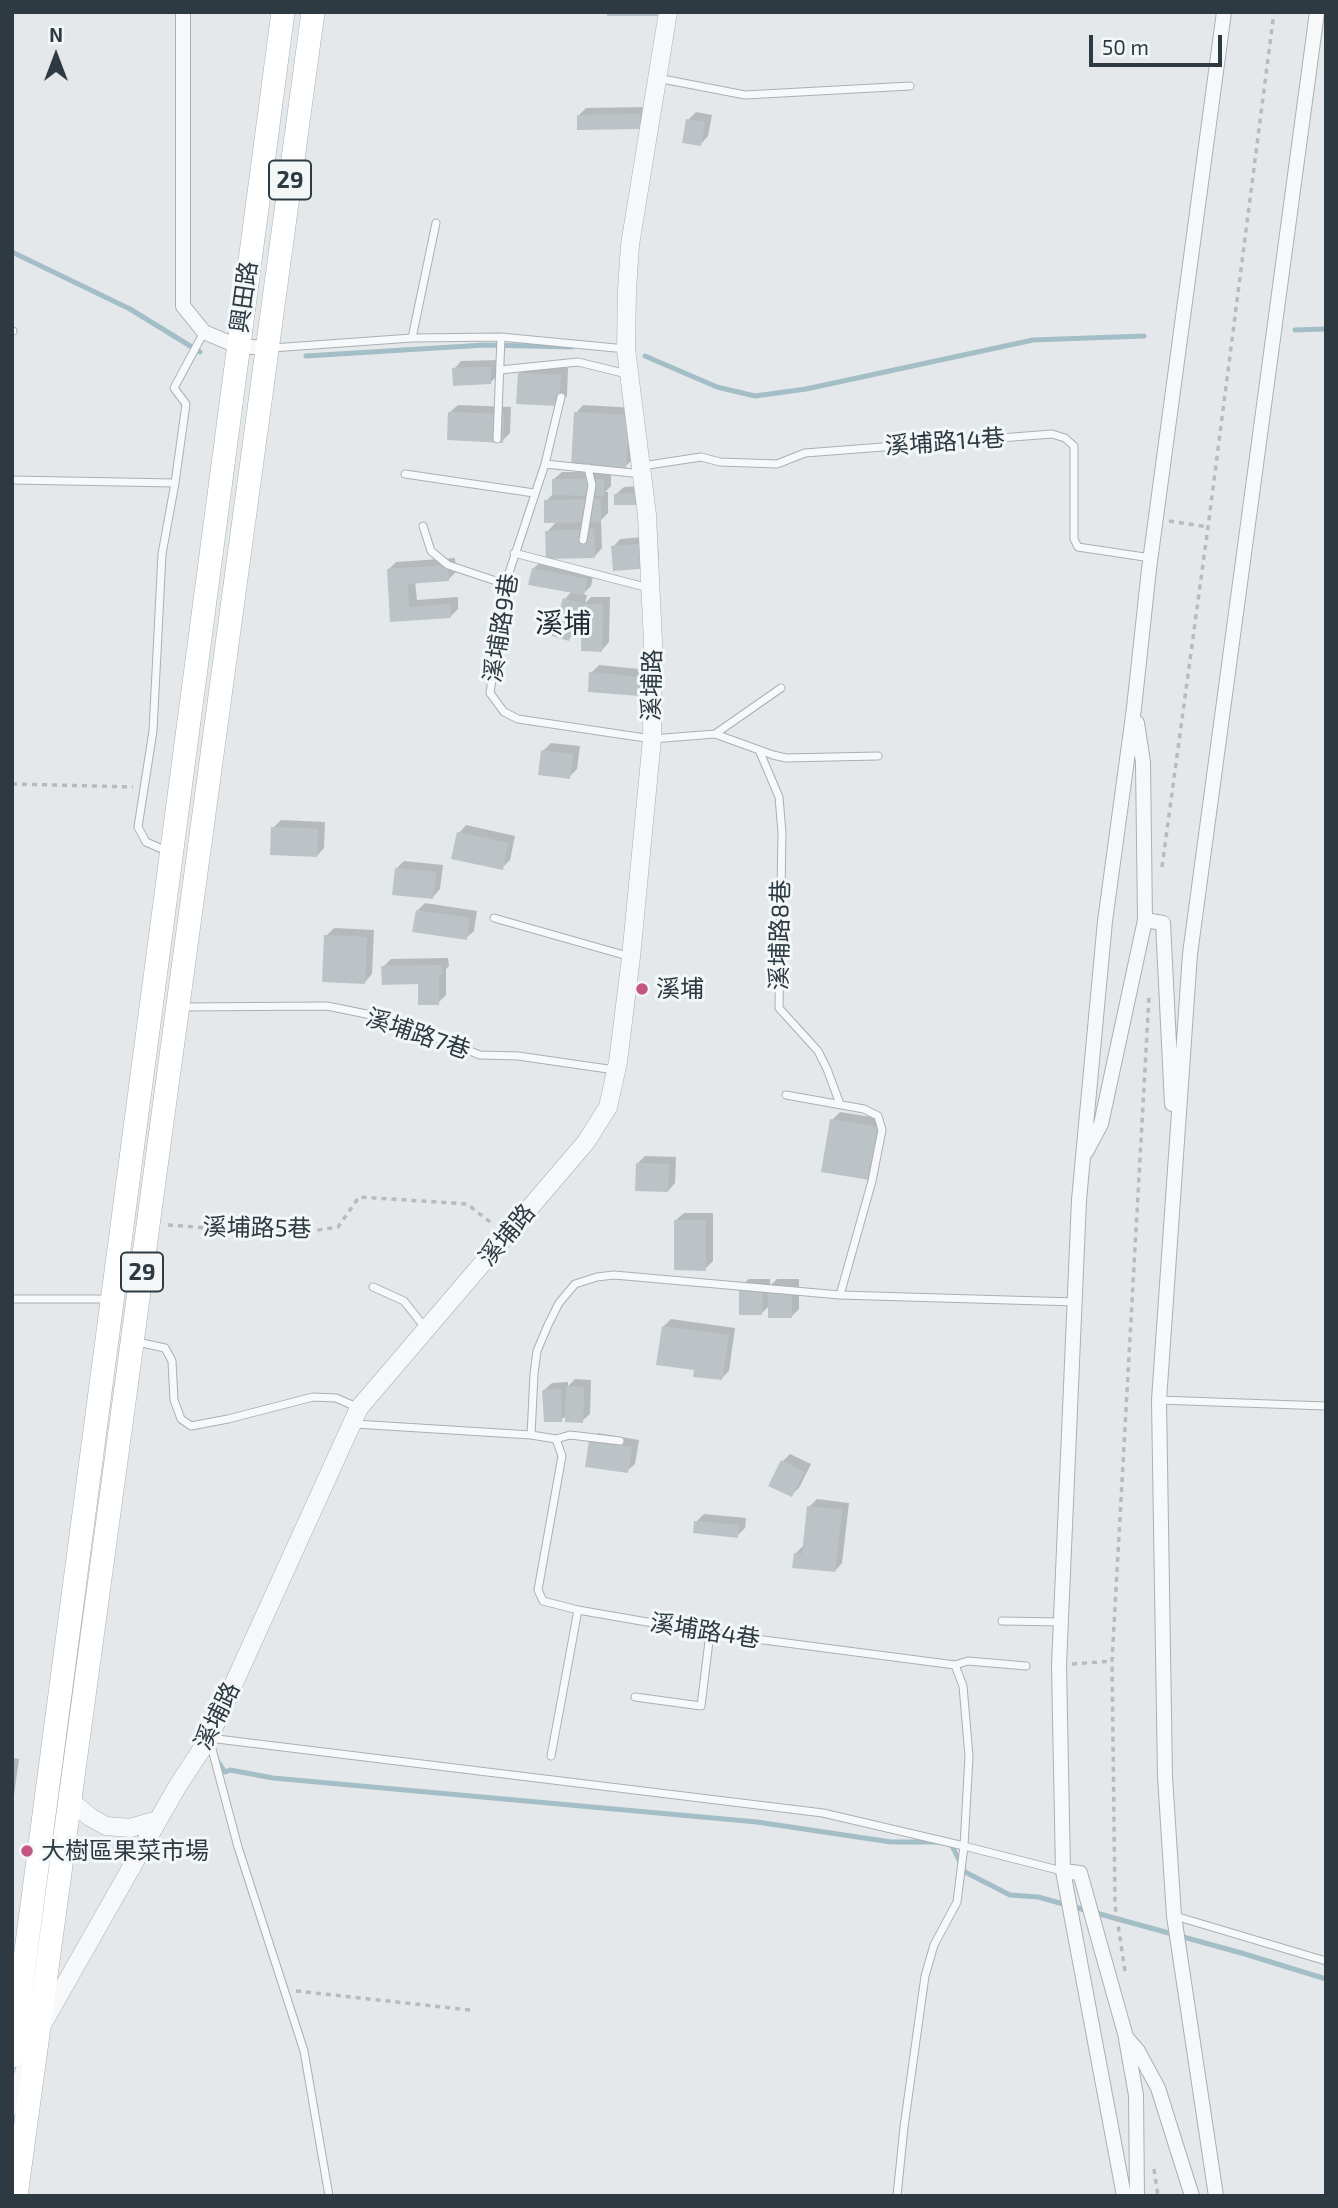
<!DOCTYPE html>
<meta charset="utf-8">
<style>
body{margin:0}
#map{position:relative;width:1338px;height:2208px;overflow:hidden;background:#e4e8eb;font-family:"Exo 2",sans-serif}
canvas{display:block}
.frame{position:absolute;inset:0;border:14px solid #2d3a42;pointer-events:none}
.north{position:absolute;left:21px;top:21px;width:70px;height:70px;-webkit-text-stroke:5px #f4f7f8;paint-order:stroke;rotate:0deg;font-size:19px;font-weight:700;line-height:28px;text-align:center;color:#2d3a42}
.north::after{content:'';display:block;margin:auto;width:24px;height:32px;background:#2d3a42;clip-path:polygon(50% 0,100% 100%,50% 72%,0 100%)}
.scale{position:absolute;left:1089px;top:35px;width:133px;height:32px;box-sizing:border-box;border:4px solid #2d3a42;border-top:0;padding-left:9px;font-size:21px;line-height:24px;white-space:nowrap;color:#2d3a42;-webkit-text-stroke:5px #f4f7f8;paint-order:stroke}
</style>
<div id="map">
<canvas width="1338" height="2208"></canvas>
<div class="frame"></div>
<div class="north">N</div>
<div class="scale">50 m</div>
</div>
<script>
const context = document.querySelector('canvas').getContext('2d');
context.lineJoin = 'round';
function fill(path, color) {
  context.fillStyle = color;
  context.fill(path, 'evenodd');
}
function toPath(rows) {
  const path = new Path2D();
  for (const r of rows) {
    path.moveTo(r[0], r[1]);
    for (let i = 2; i < r.length; i += 2) path.lineTo(r[i], r[i + 1]);
  }
  return path;
}
function strokePath(path, color, width, dash) {
  context.strokeStyle = color;
  context.lineWidth = width;
  context.lineCap = dash ? 'butt' : 'round';
  context.setLineDash(dash || []);
  context.stroke(path);
}
function drawText(font, color, halo, rows, align = 'center') {
  context.font = font + ' "Exo 2","Noto Sans TC",sans-serif';
  context.lineWidth = 6;
  context.setLineDash([]);
  context.textBaseline = 'middle';
  context.strokeStyle = halo;
  context.fillStyle = color;
  for (const [text, x, y, turn = 0] of rows) {
    context.save();
    context.translate(x, y);
    context.rotate((+turn || 0) * Math.PI / 180);
    context.textAlign = isNaN(turn) ? turn : align;
    if (halo) context.strokeText(text, 0, 0);
    context.fillText(text, 0, 0);
    context.restore();
  }
}
const shadow = toPath([
 [647,107,647,120,640,128,579,115,586,108],
 [696,112,712,115,708,136,701,144,688,120],
 [498,360,498,375,490,383,454,369,461,361],
 [527,366,568,368,567,396,559,404,519,374],
 [458,405,511,407,510,433,502,441,450,412],
 [583,405,636,408,633,459,625,467,576,413],
 [562,472,611,472,611,486,605,492,608,492,608,513,601,520,602,548,595,556,547,532,557,521,546,501,554,493,554,479],
 [644,486,644,496,616,494,624,487],
 [657,536,659,558,651,566,613,547,620,539],
 [455,558,456,572,448,580,415,581,417,600,458,597,458,609,451,616,392,620,388,570,396,562],
 [541,561,594,572,591,586,583,594,587,595,585,603,591,597,610,597,609,642,602,650,582,612,576,632,569,639,565,599,572,591,533,569],
 [599,665,649,670,647,687,640,694,591,673],
 [551,743,580,746,577,769,569,777,543,751],
 [281,820,325,822,324,848,317,856,273,828],
 [466,825,515,836,510,860,502,868,459,833],
 [404,861,443,865,440,889,433,897,396,869],
 [425,903,477,911,474,931,466,938,417,911],
 [334,928,374,930,372,974,365,982,326,936],
 [448,958,449,966,446,969,446,995,438,1003,420,982,383,967,391,959],
 [840,1112,884,1119,876,1170,868,1178,832,1120],
 [645,1156,676,1157,675,1183,668,1191,637,1164],
 [684,1213,713,1213,713,1261,705,1269,676,1220],
 [749,1279,770,1279,770,1286,777,1279,799,1279,799,1309,792,1316,769,1306,762,1313,741,1286],
 [671,1319,735,1328,729,1371,721,1379,696,1368,663,1327],
 [575,1379,591,1380,590,1414,582,1421,567,1415,561,1420,544,1390,552,1383,568,1382,568,1386],
 [598,1433,639,1440,635,1464,627,1471,590,1441],
 [790,1454,811,1464,799,1488,791,1495,783,1461],
 [817,1499,849,1503,842,1563,835,1571,795,1554,803,1546,809,1507],
 [704,1514,746,1518,745,1528,737,1536,696,1522],
 [12,1758,19,1759,12,1810]
]);
const stream = toPath([
 [12,252,130,309,200,352],
 [1295,330,1326,329],
 [306,356,485,345,572,347],
 [645,356,717,387,755,396,806,389,1033,340,1144,336],
 [216,1759,225,1772,230,1770,273,1778,757,1822,891,1842,937,1842],
 [950,1842,965,1872,1010,1895,1038,1897,1245,1954,1326,1979]
]);
const building = toPath([
 [607,12,665,12,665,16,607,16],
 [640,114,640,129,577,130,577,115],
 [686,119,705,122,701,146,682,143],
 [491,367,491,384,453,386,452,368],
 [518,373,561,375,559,406,516,404],
 [448,412,504,414,503,443,447,440],
 [574,412,629,415,626,468,571,466],
 [552,479,604,479,604,496,552,495],
 [637,493,637,505,614,505,614,494],
 [601,499,601,522,544,523,544,500],
 [594,529,595,558,546,559,545,531],
 [650,543,652,568,613,571,611,546],
 [448,565,449,581,408,584,409,607,451,604,451,618,390,622,387,569],
 [532,568,587,579,584,595,528,585],
 [563,598,581,603,569,641,552,636],
 [582,604,603,604,602,652,581,651],
 [589,672,642,677,640,696,588,692],
 [541,750,573,754,570,779,538,775],
 [271,827,318,829,317,857,270,855],
 [457,832,508,843,503,870,451,859],
 [395,868,436,872,433,899,392,895],
 [416,910,470,918,467,940,412,932],
 [324,935,367,937,365,984,322,982],
 [441,965,442,975,439,975,439,1005,418,1005,418,984,382,985,381,966],
 [830,1119,877,1127,869,1180,821,1172],
 [636,1163,669,1164,668,1192,635,1191],
 [674,1220,706,1220,706,1271,674,1270],
 [739,1286,763,1286,762,1315,739,1315],
 [768,1286,792,1286,792,1318,768,1318],
 [662,1326,729,1335,722,1380,693,1377,694,1370,656,1365],
 [566,1386,584,1387,583,1423,565,1422],
 [561,1389,562,1422,544,1422,542,1390],
 [589,1440,632,1447,628,1473,585,1467],
 [781,1460,804,1472,792,1497,768,1486],
 [807,1506,842,1510,835,1572,792,1568,794,1553,802,1554],
 [694,1521,739,1525,738,1538,693,1533]
]);
const path = toPath([
 [1169,521,1208,527],
 [12,784,133,787],
 [1162,867,1208,527,1274,12],
 [168,1225,292,1234,338,1227,359,1197,467,1204,494,1225],
 [1072,1664,1112,1661],
 [1125,1971,1115,1905,1112,1661,1149,997],
 [296,1991,470,2010],
 [1154,2169,1158,2196]
]);
const service = toPath([
 [657,78,745,95,910,86],
 [12,331,13,331],
 [412,338,436,223],
 [272,348,412,338,501,337,626,349],
 [500,370,578,362,627,374],
 [561,397,545,464,502,594,498,639,490,693,504,712,518,719,652,739,715,734,773,755,786,758,878,756],
 [497,439,501,337],
 [545,464,642,474],
 [642,466,701,457,720,462,777,464,805,453,1052,434,1065,438,1074,446,1074,539,1078,547,1151,558],
 [405,474,534,493],
 [12,480,175,483],
 [423,526,431,551,448,565,505,584],
 [583,540,592,485,588,468],
 [514,553,649,588],
 [715,734,781,688],
 [759,750,779,797,782,833,779,1008,818,1051,827,1069,840,1104],
 [169,852,146,842,138,827,153,731,162,554,175,483,186,404,174,388,204,332],
 [494,918,631,957],
 [181,1007,327,1006,386,1018,480,1055,518,1056,615,1070],
 [786,1095,864,1109,878,1116,882,1130,872,1181,840,1295],
 [373,1287,404,1301,426,1329],
 [12,1299,110,1299],
 [137,1342,165,1348,172,1361,174,1400,181,1419,191,1426,228,1419,313,1397,336,1398,359,1408],
 [1159,1400,1326,1406],
 [355,1424,531,1435,556,1439,562,1456,538,1590,543,1601,578,1610,710,1633,955,1665,963,1686,969,1756,964,1846,1062,1871],
 [531,1435,534,1374,537,1351,548,1325,559,1303,575,1284,597,1277,614,1275,840,1295,1075,1302],
 [556,1439,570,1435,620,1441],
 [1002,1621,1061,1622],
 [955,1665,968,1661,1026,1666],
 [635,1697,701,1706,710,1633],
 [551,1756,578,1610],
 [1175,1916,1326,1961],
 [329,2196,304,2051,238,1847,209,1738,823,1813,964,1846,957,1902,934,1945,925,1976,904,2127,897,2196]
]);
const minor = toPath([
 [183,12,183,306,204,332,237,346,267,348],
 [1145,920,1163,923,1172,1104],
 [1086,1152,1101,1124,1145,920,1143,762,1137,723],
 [1063,1871,1080,1873,1126,2037,1138,2051,1158,2088,1192,2196],
 [1126,2039,1136,2095,1137,2196],
 [1124,2196,1063,1871,1059,1665,1079,1200,1105,921,1134,708,1149,569,1224,12],
 [1216,2196,1174,1916,1165,1777,1159,1400,1190,954,1317,12]
]);
const tertiary = toPath([
 [71,1801,90,1817,106,1826,130,1828,158,1820],
 [42,2025,177,1787,209,1738,359,1408,586,1142,608,1107,618,1062,631,957,652,739,653,643,647,515,626,349,627,290,630,245,668,12],
 [12,2106,27,2064]
]);
const primary = toPath([
 [12,2056,283,12],
 [16,2196,313,12]
]);
const markers = [
 [642,989,7,"#c35682"],
 [27,1851,7,"#c35682"]
];
const shields = [
 [290,180,42],
 [142,1272,42]
];
const shieldNames = [
 ["29",290,180],
 ["29",142,1272]
];
const streetNames = [
 ["興田路",244,297,-82],
 ["溪埔路14巷",945,442,-4],
 ["溪埔路9巷",501,628,-81],
 ["溪埔路",652,685,-89],
 ["溪埔路8巷",780,935,-89],
 ["溪埔路7巷",418,1034,19],
 ["溪埔路5巷",257,1228,1],
 ["溪埔路",507,1235,-50],
 ["溪埔路4巷",705,1631,9],
 ["溪埔路",217,1716,-64]
];
const poiNames = [
 ["溪埔",656,989],
 ["大樹區果菜市場",41,1851]
];
const quarterNames = [
 ["溪埔",563,624]
];
fill(shadow, '#0003');
strokePath(stream, '#a3bec7', 5);
fill(building, '#bcc3c7');
strokePath(service, '#a9b0b5', 9);
strokePath(minor, '#a9b0b5', 16);
strokePath(tertiary, '#a9b0b5', 19);
strokePath(primary, '#a4b0b5', 24);
strokePath(path, '#b6bbbe', 3.5, [5, 5]);
strokePath(service, '#f7f8f9', 7);
strokePath(minor, '#f7f8f9', 14);
strokePath(tertiary, '#f7f8f9', 18);
strokePath(primary, '#fff', 23);
for (const [x, y, r, color] of markers) {
  const dot = new Path2D();
  dot.arc(x, y, r, 0, 2 * Math.PI);
  context.fillStyle = color;
  context.fill(dot);
  strokePath(dot, '#f4f7f8', 2.5);
}
for (const [x, y, w] of shields) {
  const box = new Path2D();
  box.roundRect(x - w / 2, y - 19.5, w, 39, 5);
  context.fillStyle = '#f4f7f8';
  context.fill(box);
  strokePath(box, '#2d3a42', 2);
}
drawText('bold 23px', '#2d3a42', null, shieldNames);
drawText('24px', '#2d3a42', '#f4f7f8', streetNames);
drawText('24px', '#2d3a42', '#f4f7f8', poiNames, 'left');
drawText('28px', '#1f2b33', '#f4f7f8', quarterNames);
</script>
